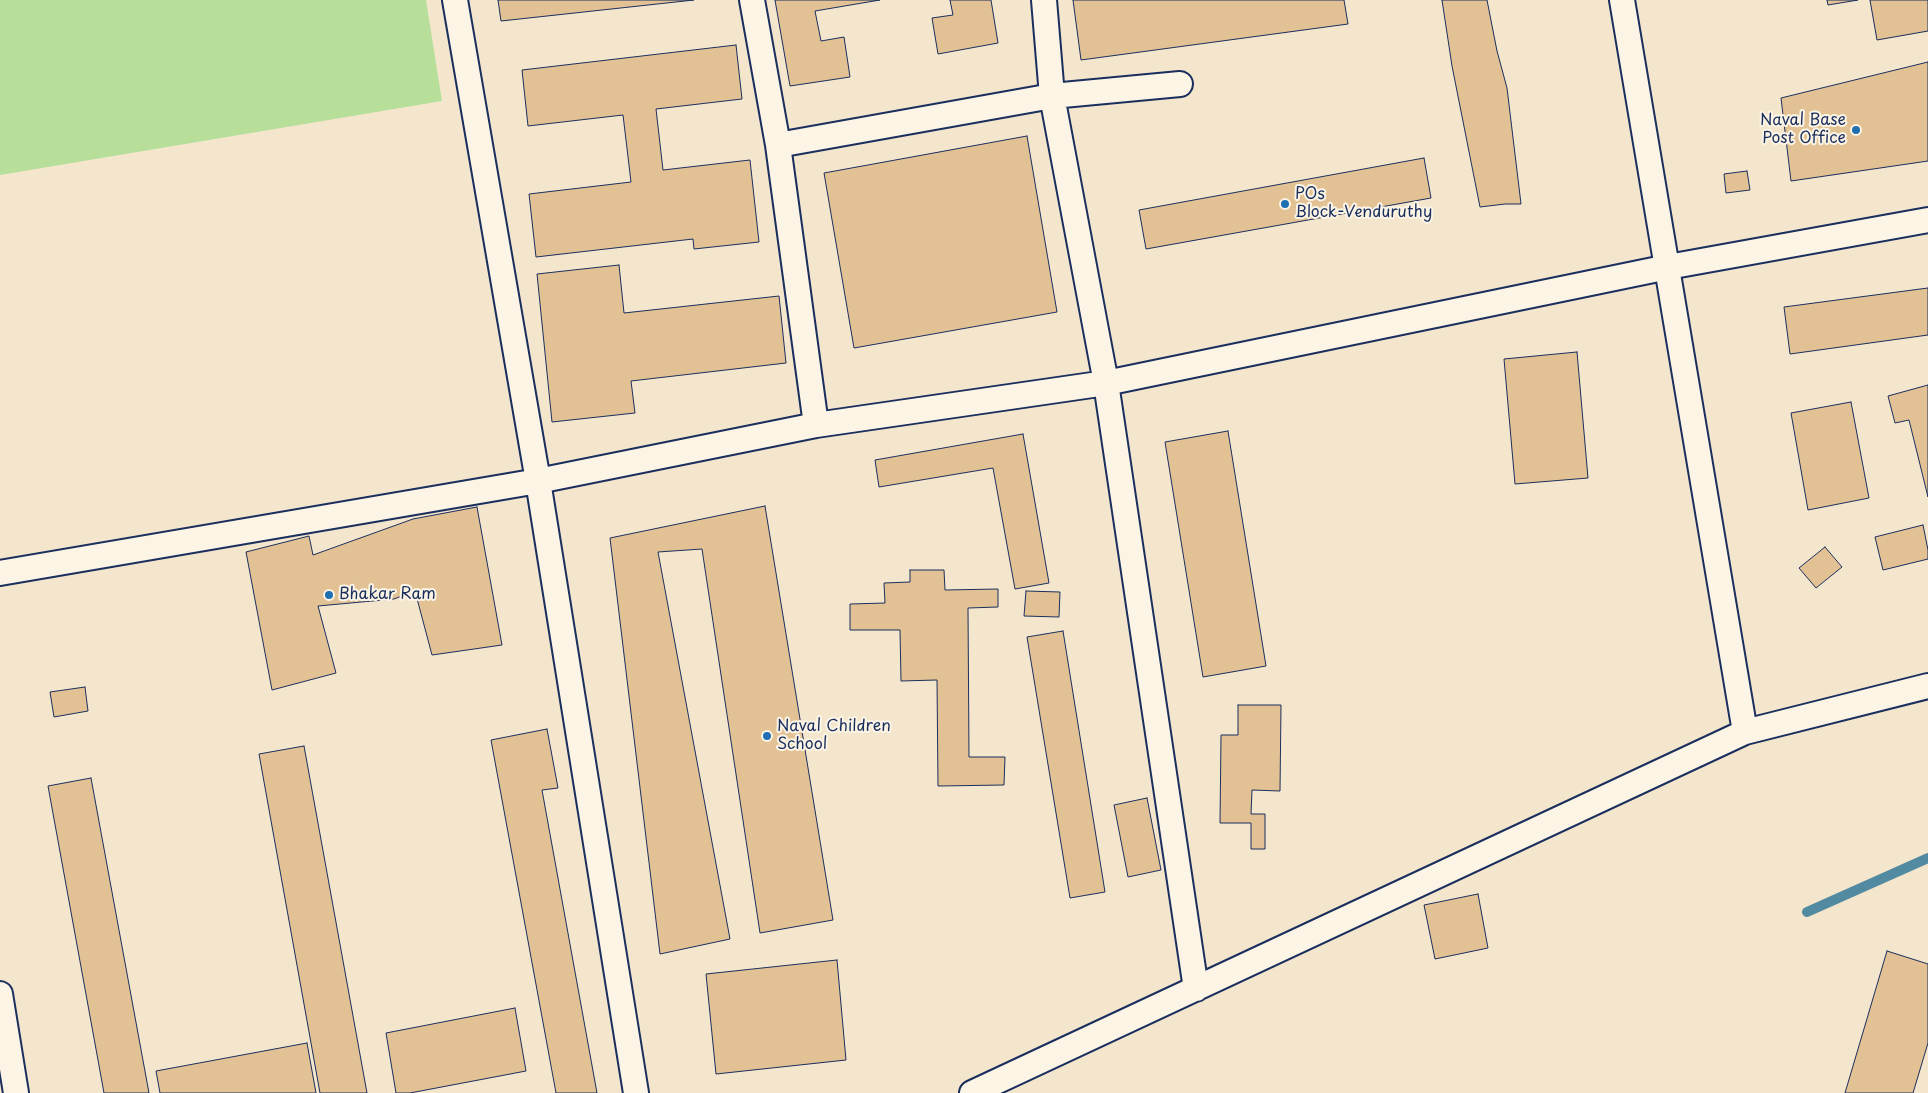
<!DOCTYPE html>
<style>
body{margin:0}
canvas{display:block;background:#f4e5cd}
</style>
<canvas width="1928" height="1093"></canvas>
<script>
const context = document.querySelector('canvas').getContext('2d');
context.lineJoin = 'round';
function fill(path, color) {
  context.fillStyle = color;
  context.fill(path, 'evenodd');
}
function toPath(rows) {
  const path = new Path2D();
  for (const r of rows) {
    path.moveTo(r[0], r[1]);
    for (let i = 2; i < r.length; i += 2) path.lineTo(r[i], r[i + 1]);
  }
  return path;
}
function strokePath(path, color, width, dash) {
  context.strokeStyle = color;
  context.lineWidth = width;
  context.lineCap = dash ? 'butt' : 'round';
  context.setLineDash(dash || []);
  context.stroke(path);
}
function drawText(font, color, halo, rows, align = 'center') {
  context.font = font + ' "Playpen Sans",sans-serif';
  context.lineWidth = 4;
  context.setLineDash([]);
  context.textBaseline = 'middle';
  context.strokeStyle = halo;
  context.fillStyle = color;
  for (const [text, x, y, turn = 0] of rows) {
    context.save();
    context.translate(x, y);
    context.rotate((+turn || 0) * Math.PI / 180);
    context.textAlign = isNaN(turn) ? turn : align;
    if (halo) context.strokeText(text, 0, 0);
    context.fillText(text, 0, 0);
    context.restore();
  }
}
const green = toPath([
 [0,0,426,0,442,101,0,175]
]);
const stream = toPath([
 [1807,912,1928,858]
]);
const building = toPath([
 [498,0,694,0,501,21,498,0],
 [775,0,880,0,815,11,821,41,844,37,850,77,790,86,775,0],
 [950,0,991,0,998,43,938,54,932,18,953,15,950,0],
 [1073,0,1344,0,1348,24,1081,60,1073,0],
 [1442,0,1487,0,1497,51,1507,88,1521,204,1505,204,1480,207,1452,66,1442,0],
 [1827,0,1858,0,1828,5,1827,0],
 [1870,0,1928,0,1928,31,1877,40,1870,0],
 [736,45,742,99,656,109,663,170,750,160,759,242,694,249,693,239,536,257,529,194,631,182,623,115,528,126,522,70,736,45],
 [1928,62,1928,161,1791,181,1781,98,1928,62],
 [1027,136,1057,312,854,348,824,173,1027,136],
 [1424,158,1431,198,1146,249,1139,210,1424,158],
 [1747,171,1750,190,1726,193,1724,174,1747,171],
 [619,265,624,313,779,296,786,363,631,381,635,413,552,422,537,274,619,265],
 [1928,288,1928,335,1790,354,1784,307,1928,288],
 [1577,352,1588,478,1515,484,1504,359,1577,352],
 [1928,385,1928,497,1909,420,1895,423,1888,396,1928,385],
 [1851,402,1869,498,1808,510,1791,413,1851,402],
 [1228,431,1266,666,1203,677,1165,442,1228,431],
 [1023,434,1049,583,1015,589,993,468,879,487,875,460,1023,434],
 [765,506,833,920,760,933,702,549,658,552,730,939,660,954,610,538,765,506],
 [477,507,502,645,432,655,415,591,394,599,318,606,336,673,272,690,246,552,309,536,313,555,413,519,477,507],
 [1923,525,1928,550,1928,559,1883,570,1875,537,1923,525],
 [1825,547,1842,567,1816,588,1799,568,1825,547],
 [910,570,944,570,945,590,998,589,998,607,968,608,969,757,1005,757,1004,785,938,786,937,680,901,681,900,630,850,630,850,604,885,603,884,583,910,582,910,570],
 [1026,591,1060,592,1059,617,1024,616,1026,591],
 [1063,631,1105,892,1070,898,1027,637,1063,631],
 [85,687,88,711,54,717,50,692,85,687],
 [1238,705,1281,705,1280,791,1252,790,1251,814,1265,814,1265,849,1251,849,1251,823,1220,823,1221,735,1238,735,1238,705],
 [547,729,558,788,542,790,597,1093,556,1093,491,740,547,729],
 [304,746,367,1093,320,1093,259,754,304,746],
 [91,778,149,1093,104,1093,48,786,91,778],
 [1147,798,1161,870,1128,877,1114,805,1147,798],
 [1478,894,1488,948,1435,959,1424,905,1478,894],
 [1887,951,1928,964,1928,1043,1913,1093,1845,1093,1887,951],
 [837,960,846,1060,716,1074,706,974,837,960],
 [515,1008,526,1071,410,1093,396,1093,386,1033,515,1008],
 [307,1043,316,1093,160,1093,156,1071,307,1043]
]);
const minor = toPath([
 [455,0,538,481,636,1093],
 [752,0,778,145,816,425],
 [1044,0,1052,96,1106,383,1196,989],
 [1622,0,1745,732],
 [778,145,1052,96,1180,84],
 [0,573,538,481,816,425,1106,383,1668,267,1928,220],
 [0,994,16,1093],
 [972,1093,1745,732,1928,686]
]);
const markers = [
 [1856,130,5,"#1f6fb2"],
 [1285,204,5,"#1f6fb2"],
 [329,595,5,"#1f6fb2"],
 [767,736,5,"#1f6fb2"]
];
const poiNames = [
 ["Naval Base",1846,121,"right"],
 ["Post Office",1846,139,"right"],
 ["POs",1295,195],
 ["Block-Venduruthy",1295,213],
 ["Bhakar Ram",339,595],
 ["Naval Children",777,727],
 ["School",777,745]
];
fill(green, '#b8df9a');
strokePath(stream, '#528ba1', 10);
fill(building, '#e2c194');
strokePath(building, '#1b2f5e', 1);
strokePath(minor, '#1b2f5e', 28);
strokePath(minor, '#fcf5e5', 24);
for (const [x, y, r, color] of markers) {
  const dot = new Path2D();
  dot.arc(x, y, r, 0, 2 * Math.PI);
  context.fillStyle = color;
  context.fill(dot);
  strokePath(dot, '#fcf5e5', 2);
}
drawText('16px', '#1b2f5e', '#fcf5e5', poiNames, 'left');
</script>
